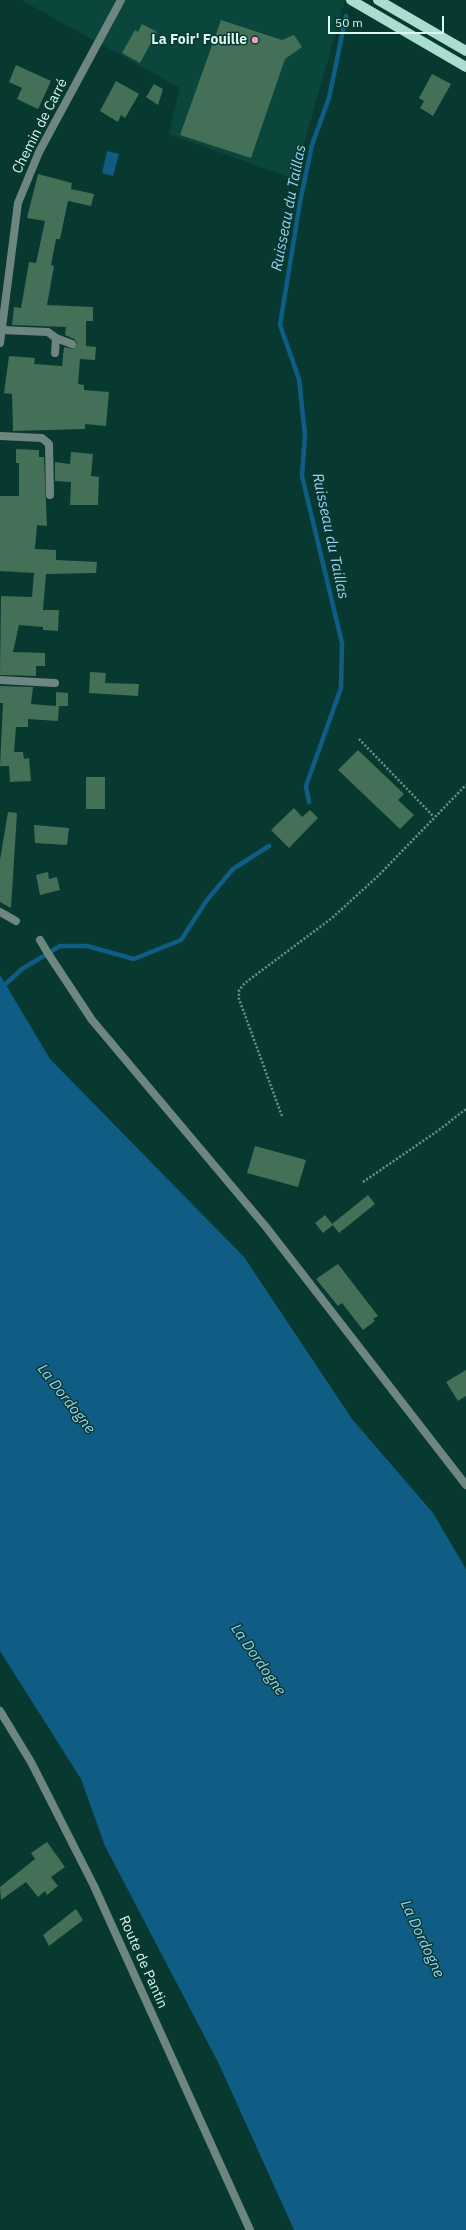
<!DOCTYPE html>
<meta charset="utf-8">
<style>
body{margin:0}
#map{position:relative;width:466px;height:2230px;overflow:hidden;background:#083930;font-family:"IBM Plex Sans",sans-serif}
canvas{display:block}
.scale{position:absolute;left:328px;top:16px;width:116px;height:18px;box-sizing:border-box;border:2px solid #daf8f0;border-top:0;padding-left:5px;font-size:12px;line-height:14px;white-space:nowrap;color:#daf8f0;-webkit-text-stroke:3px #083930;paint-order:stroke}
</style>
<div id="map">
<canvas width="466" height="2230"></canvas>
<div class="scale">50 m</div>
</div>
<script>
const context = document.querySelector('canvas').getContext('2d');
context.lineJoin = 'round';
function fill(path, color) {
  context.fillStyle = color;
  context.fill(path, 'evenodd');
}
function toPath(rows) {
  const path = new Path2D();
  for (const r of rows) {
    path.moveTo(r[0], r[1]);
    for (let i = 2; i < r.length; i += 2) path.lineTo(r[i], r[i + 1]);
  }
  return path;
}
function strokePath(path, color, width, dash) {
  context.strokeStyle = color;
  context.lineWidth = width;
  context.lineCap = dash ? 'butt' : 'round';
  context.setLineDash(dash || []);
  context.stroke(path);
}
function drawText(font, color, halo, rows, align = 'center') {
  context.font = font + ' "IBM Plex Sans",sans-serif';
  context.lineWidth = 3;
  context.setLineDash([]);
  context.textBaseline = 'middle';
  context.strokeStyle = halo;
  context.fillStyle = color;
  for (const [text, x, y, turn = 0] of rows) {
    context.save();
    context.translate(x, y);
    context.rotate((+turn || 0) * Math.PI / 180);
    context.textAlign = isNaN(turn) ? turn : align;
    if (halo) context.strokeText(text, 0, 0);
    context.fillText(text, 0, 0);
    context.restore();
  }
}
const built = toPath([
 [21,0,345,0,305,140,297,180,169,134,180,88]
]);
const water = toPath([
 [107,151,119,154,113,176,102,173],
 [0,975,50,1059,244,1257,352,1419,433,1513,466,1569,466,2230,294,2230,219,2064,105,1846,81,1779,0,1651]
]);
const stream = toPath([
 [309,802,306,786,341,688,342,643,302,476,305,435,299,379,280,325,300,202,312,145,329,98,346,16],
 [0,989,22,969,60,946,87,946,134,959,181,940,207,900,233,869,269,846]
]);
const building = toPath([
 [221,20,282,40,294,35,302,47,285,59,251,158,180,135],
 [142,24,157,32,140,63,122,53,135,30,138,32],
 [16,65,51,81,38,109,17,99,22,88,9,82],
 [432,74,451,84,433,116,420,108,424,101,419,98],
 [116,81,139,94,125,118,121,115,118,122,100,111],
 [154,84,163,89,158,105,146,97],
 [38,174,72,183,71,189,94,194,91,206,68,201,60,239,56,239,51,265,54,266,47,305,93,307,93,321,86,321,86,346,96,347,95,360,80,359,78,384,84,385,84,390,109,392,106,426,85,424,85,429,13,431,12,394,4,393,9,356,35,358,34,364,62,366,64,347,73,349,77,343,74,339,65,335,66,327,12,325,14,307,21,308,29,262,36,263,45,221,27,218],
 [16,449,39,450,39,457,44,457,47,526,37,525,35,549,56,550,56,560,97,562,96,573,46,574,43,610,59,610,58,631,43,630,43,627,19,625,13,652,45,653,45,666,36,666,36,676,0,675,1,596,32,597,34,573,0,571,0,496,19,496,19,463,16,463],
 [71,452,93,454,91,476,99,477,98,505,70,505,71,482,55,481,55,462,70,464],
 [90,672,106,673,105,683,139,684,138,696,89,693],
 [0,686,33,687,31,704,56,706,56,692,68,693,68,706,59,706,58,721,28,719,28,727,16,727,14,752,23,752,24,759,29,758,31,781,10,782,9,766,0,766,3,703,0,703],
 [358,750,404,794,398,800,414,815,400,829,338,770],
 [86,777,105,777,105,809,86,809],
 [294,808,302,817,310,810,318,818,289,848,271,830],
 [8,812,17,813,11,908,0,902,0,860],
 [34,825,69,828,67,845,35,843],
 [48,872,49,879,57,877,60,890,40,895,36,875],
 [255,1146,306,1160,298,1187,247,1173],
 [368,1195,375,1204,339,1233,332,1224],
 [325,1215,333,1225,323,1233,315,1223],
 [338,1264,378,1316,373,1319,375,1321,363,1330,342,1303,338,1306,316,1279],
 [466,1370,466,1396,458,1401,446,1382],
 [47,1842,65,1867,51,1877,58,1886,47,1895,45,1891,38,1897,26,1882,1,1900,0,1887,35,1859,31,1853],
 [76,1909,83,1920,49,1946,43,1935]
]);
const path = toPath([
 [359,739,434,817],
 [282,1116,239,999,239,990,245,983,332,918,378,876,466,785],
 [363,1182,439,1130,466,1109]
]);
const lane = toPath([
 [2,330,48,332,56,338,55,353],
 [56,338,72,344],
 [49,955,92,1020,266,1227,466,1485]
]);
const street = toPath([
 [0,343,18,203,39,152,121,0],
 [0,436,42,438,49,444,50,495],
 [0,680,55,683],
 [0,912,16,921],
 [40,940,49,955],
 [0,1711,31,1762,94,1886,250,2230]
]);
const primary = toPath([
 [351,0,466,67],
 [378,0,466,51]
]);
const markers = [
 [255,40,4,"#ef9ab8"]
];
const poiNames = [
 ["La Foir' Fouille",247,40]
];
const streetNames = [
 ["Chemin de Carré",40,126,-63],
 ["Route de Pantin",143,1962,66]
];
const waterNames = [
 ["Ruisseau du Taillas",289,208,-79],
 ["Ruisseau du Taillas",330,536,78],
 ["La Dordogne",66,1399,52],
 ["La Dordogne",258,1660,55],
 ["La Dordogne",422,1939,65]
];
fill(built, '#0a463c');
fill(water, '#0f5d84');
strokePath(stream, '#0f5d84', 4.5);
fill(building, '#437056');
strokePath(path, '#6b938a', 2.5, [2, 2]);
strokePath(lane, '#6e8680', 8);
strokePath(street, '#6e8680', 8);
strokePath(primary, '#aadccf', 10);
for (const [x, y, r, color] of markers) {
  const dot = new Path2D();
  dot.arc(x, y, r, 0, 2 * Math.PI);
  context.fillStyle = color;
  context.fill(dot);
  strokePath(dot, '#083930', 1.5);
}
drawText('bold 14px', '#daf8f0', '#083930', poiNames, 'right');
drawText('14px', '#daf8f0', '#083930', streetNames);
drawText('italic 15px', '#9bd1f4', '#083930', waterNames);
</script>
